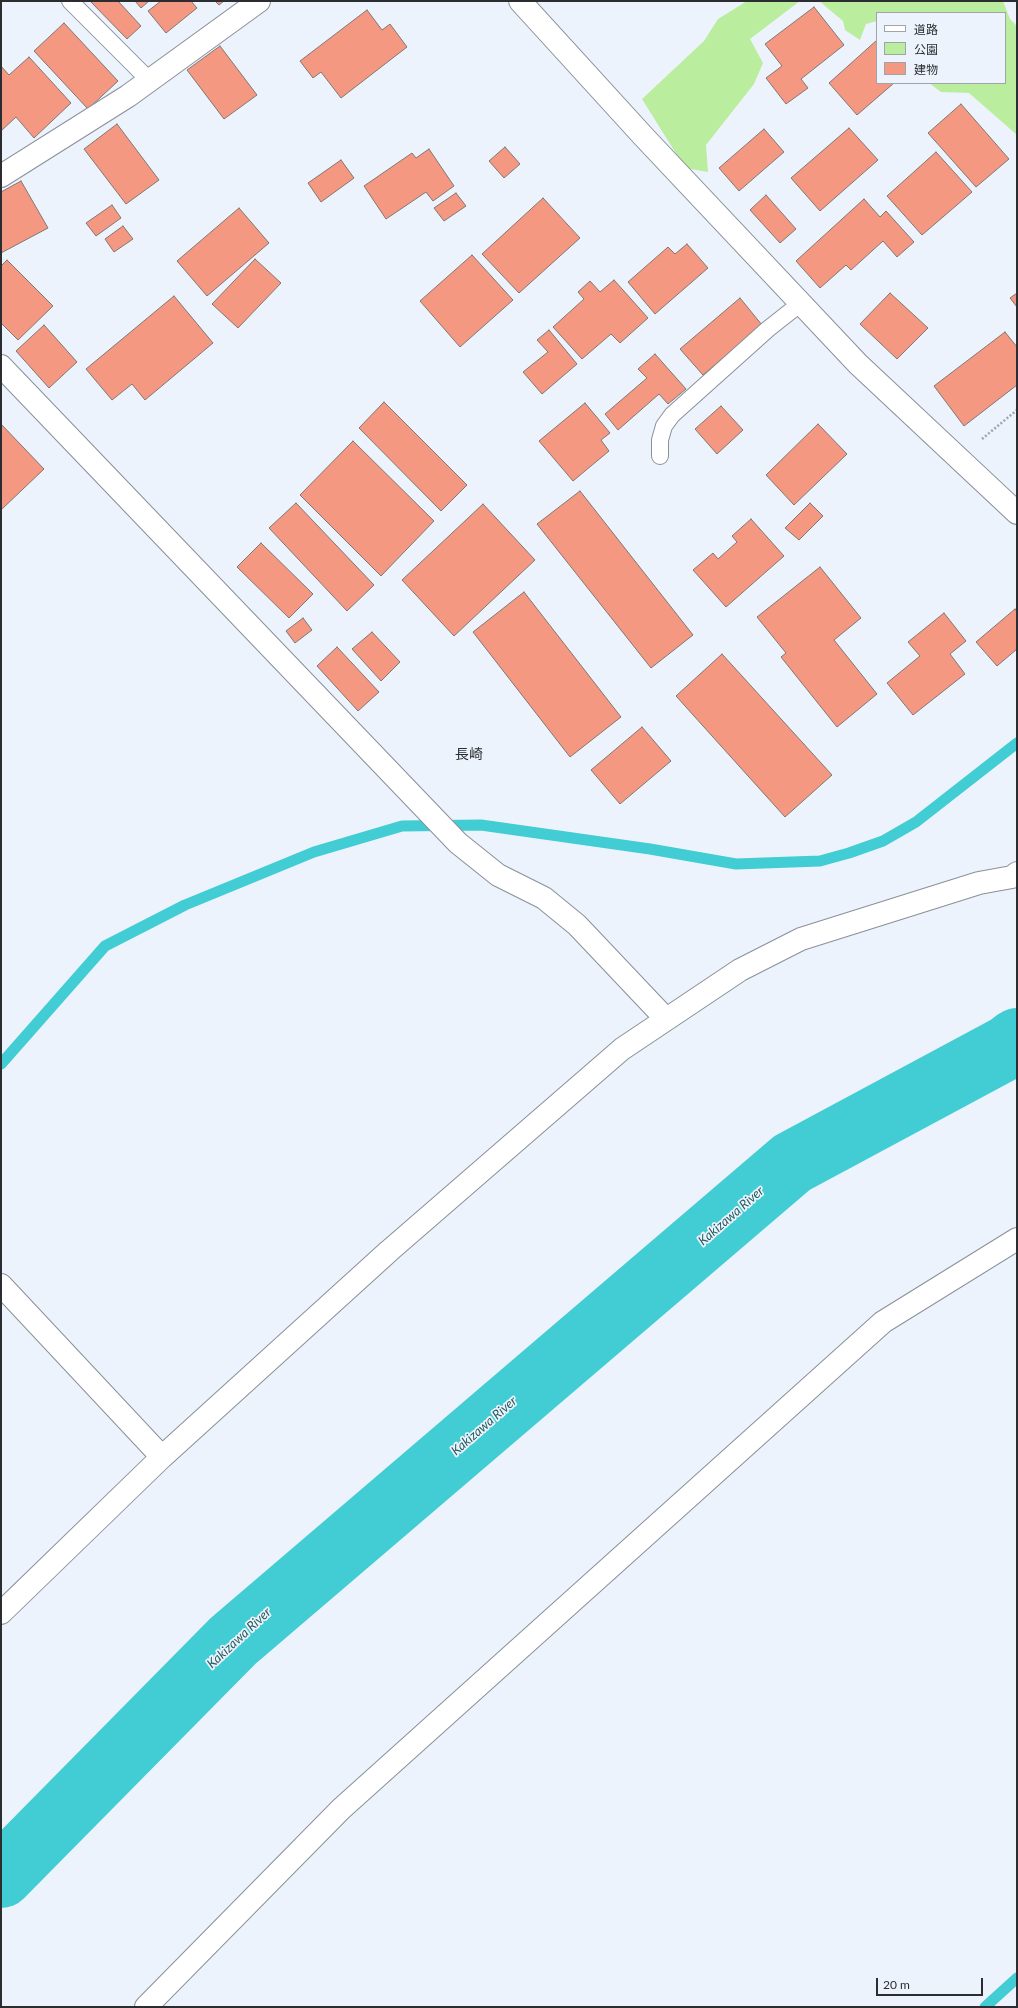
<!DOCTYPE html>
<meta charset="utf-8">
<style>
body{margin:0}
#map{position:relative;width:1018px;height:2008px;overflow:hidden;background:#edf3fc;font-family:Lato,"Noto Sans JP",sans-serif}
canvas{display:block}
.frame{position:absolute;inset:0;border:2px solid #2b2d30;pointer-events:none}
.legend{position:absolute;left:876px;top:12px;width:130px;height:72px;box-sizing:border-box;background:#edf3fc;border:1px solid #9fa4aa;margin:0;padding:5px 7px;list-style:none;font-size:12px;color:#2b2d30}
.legend li{display:flex;align-items:center;gap:8px;height:20px}
.legend b{width:20px;border:1px solid #9fa4aa}
.scale{position:absolute;left:876px;top:1978px;width:107px;height:18px;box-sizing:border-box;border:2px solid #2b2d30;border-top:0;padding-left:5px;font-size:12px;line-height:14px;white-space:nowrap;color:#2b2d30;-webkit-text-stroke:3px #edf3fc;paint-order:stroke}
</style>
<div id="map">
<canvas width="1018" height="2008"></canvas>
<div class="frame"></div>
<ul class="legend">
<li><b style="height:5px;background:#fff"></b>道路</li>
<li><b style="height:11px;background:#bbed9e"></b>公園</li>
<li><b style="height:11px;background:#f49881"></b>建物</li>
</ul>
<div class="scale">20 m</div>
</div>
<script>
const context = document.querySelector('canvas').getContext('2d');
context.lineJoin = 'round';
function fill(path, color) {
  context.fillStyle = color;
  context.fill(path, 'evenodd');
}
function toPath(rows) {
  const path = new Path2D();
  for (const r of rows) {
    path.moveTo(r[0], r[1]);
    for (let i = 2; i < r.length; i += 2) path.lineTo(r[i], r[i + 1]);
  }
  return path;
}
function strokePath(path, color, width, dash) {
  context.strokeStyle = color;
  context.lineWidth = width;
  context.lineCap = dash ? 'butt' : 'round';
  context.setLineDash(dash || []);
  context.stroke(path);
}
function drawText(font, color, halo, rows, align = 'center') {
  context.font = font + ' Lato,"Noto Sans JP",sans-serif';
  context.lineWidth = 3.5;
  context.setLineDash([]);
  context.textBaseline = 'middle';
  context.strokeStyle = halo;
  context.fillStyle = color;
  for (const [text, x, y, turn = 0] of rows) {
    context.save();
    context.translate(x, y);
    context.rotate((+turn || 0) * Math.PI / 180);
    context.textAlign = isNaN(turn) ? turn : align;
    if (halo) context.strokeText(text, 0, 0);
    context.fillText(text, 0, 0);
    context.restore();
  }
}
const green = toPath([
 [747,1,800,1,750,39,763,63,754,84,706,145,708,172,685,168,642,99,704,41,718,19],
 [819,1,1003,1,1010,19,1017,26,1017,135,969,93,941,92,929,83,1005,83,1005,13,877,13,877,21,866,24,860,40,845,30,843,21]
]);
const stream = toPath([
 [1,1064,105,946,185,905,314,852,402,826,481,825,650,849,736,864,820,861,849,853,883,841,916,822,1017,743],
 [985,2007,1017,1978]
]);
const river = toPath([
 [1,1876,233,1641,792,1163,1008,1047,1017,1040]
]);
const building = toPath([
 [90,1,118,1,141,26,127,39,90,1],
 [135,1,149,1,141,8,135,1],
 [161,1,191,1,197,8,166,33,148,11,161,1],
 [215,1,224,1,219,5,215,1],
 [814,7,844,45,801,79,808,88,786,104,766,78,782,66,765,44,814,7],
 [367,10,382,30,390,24,407,47,341,98,321,72,313,78,300,61,367,10],
 [64,23,118,81,88,109,34,51,64,23],
 [877,40,877,83,894,83,857,115,829,83,877,40],
 [220,46,257,95,224,119,187,70,220,46],
 [29,57,71,103,34,138,16,117,1,131,1,66,9,75,29,57],
 [961,104,1009,159,976,187,928,133,961,104],
 [117,124,159,180,126,204,84,149,117,124],
 [849,128,878,160,820,211,791,178,849,128],
 [764,129,784,152,739,191,719,168,764,129],
 [505,147,520,164,504,178,489,161,505,147],
 [429,149,454,186,433,201,426,192,386,219,364,186,412,153,416,158,429,149],
 [936,152,972,192,922,235,887,196,936,152],
 [341,160,354,178,321,202,308,183,341,160],
 [21,181,48,228,1,253,1,192,21,181],
 [456,193,466,206,444,221,434,208,456,193],
 [766,195,796,229,780,243,750,210,766,195],
 [543,198,580,238,519,293,482,254,543,198],
 [864,199,880,217,886,211,914,242,897,257,883,241,851,270,846,265,820,288,796,261,864,199],
 [112,205,121,218,96,236,86,223,112,205],
 [239,208,269,243,207,296,177,261,239,208],
 [123,226,133,239,114,252,105,239,123,226],
 [687,244,708,268,655,314,628,282,668,247,675,254,687,244],
 [472,255,513,300,460,347,420,301,472,255],
 [255,259,281,283,238,328,212,304,255,259],
 [7,260,53,306,18,340,1,323,1,266,7,260],
 [614,280,648,318,620,343,611,334,582,359,553,327,584,299,578,292,590,281,600,292,614,280],
 [890,293,928,328,897,359,860,324,890,293],
 [1017,293,1017,307,1010,298,1017,293],
 [174,296,213,343,145,400,132,384,112,400,86,369,174,296],
 [740,298,762,325,703,375,680,349,740,298],
 [44,325,77,362,49,388,16,351,44,325],
 [549,330,577,364,542,394,523,372,548,352,537,340,549,330],
 [1005,332,1017,347,1017,385,964,426,934,386,1005,332],
 [655,354,686,389,668,404,659,394,618,430,605,414,647,378,638,369,655,354],
 [384,402,467,485,441,511,359,428,384,402],
 [585,403,610,433,601,440,609,451,573,481,539,441,585,403],
 [721,406,743,430,717,454,695,429,721,406],
 [1,424,44,469,1,510,1,424],
 [818,424,847,454,794,505,766,475,818,424],
 [353,441,434,521,381,576,300,495,353,441],
 [580,491,693,635,651,668,537,524,580,491],
 [296,503,374,585,347,611,269,528,296,503],
 [810,503,823,516,799,540,785,528,810,503],
 [483,504,535,560,454,636,402,580,483,504],
 [751,519,784,556,726,607,693,570,713,553,718,559,737,542,732,536,751,519],
 [261,543,313,594,289,618,237,567,261,543],
 [820,567,861,618,834,640,877,694,837,727,781,657,786,653,757,617,820,567],
 [524,592,621,717,570,757,473,632,524,592],
 [1015,609,1017,612,1017,649,997,666,976,642,1015,609],
 [944,613,966,641,950,654,965,674,913,715,887,683,920,656,908,642,944,613],
 [303,618,312,630,295,643,286,631,303,618],
 [372,632,400,662,381,681,352,649,372,632],
 [337,647,379,692,358,711,317,666,337,647],
 [722,654,832,775,785,817,676,696,722,654],
 [642,727,671,761,620,804,591,770,642,727]
]);
const path = toPath([
 [982,439,1017,410]
]);
const service = toPath([
 [70,1,149,80],
 [660,456,660,440,664,426,672,415,768,329,801,303]
]);
const minor = toPath([
 [1,176,128,96,259,1],
 [1,366,458,843,498,875,544,898,577,925,666,1019],
 [1,1285,162,1457],
 [1,1613,162,1457,389,1251,622,1049,740,970,801,939,979,883,1012,877,1017,873],
 [146,2007,341,1809,883,1322,1017,1239]
]);
const tertiary = toPath([
 [520,1,644,137,858,364,1017,513]
]);
const waterNames = [
 ["Kakizawa River",731,1216,-41],
 ["Kakizawa River",484,1426,-41],
 ["Kakizawa River",239,1638,-43]
];
const quarterNames = [
 ["長崎",469,754]
];
fill(green, '#bbed9e');
strokePath(stream, '#41cdd3', 11);
strokePath(river, '#41cdd3', 64);
fill(building, '#f49881');
strokePath(building, '#807673', 1);
strokePath(service, '#8a9098', 18);
strokePath(minor, '#8a9098', 24);
strokePath(tertiary, '#8a9098', 24);
strokePath(path, '#a0a4ab', 2.5, [2, 2]);
strokePath(service, '#fff', 16);
strokePath(minor, '#fff', 22);
strokePath(tertiary, '#fff', 22);
drawText('italic 13px', '#235b5e', '#edf3fc', waterNames);
drawText('14px', '#2b2d30', '#edf3fc', quarterNames);
</script>
